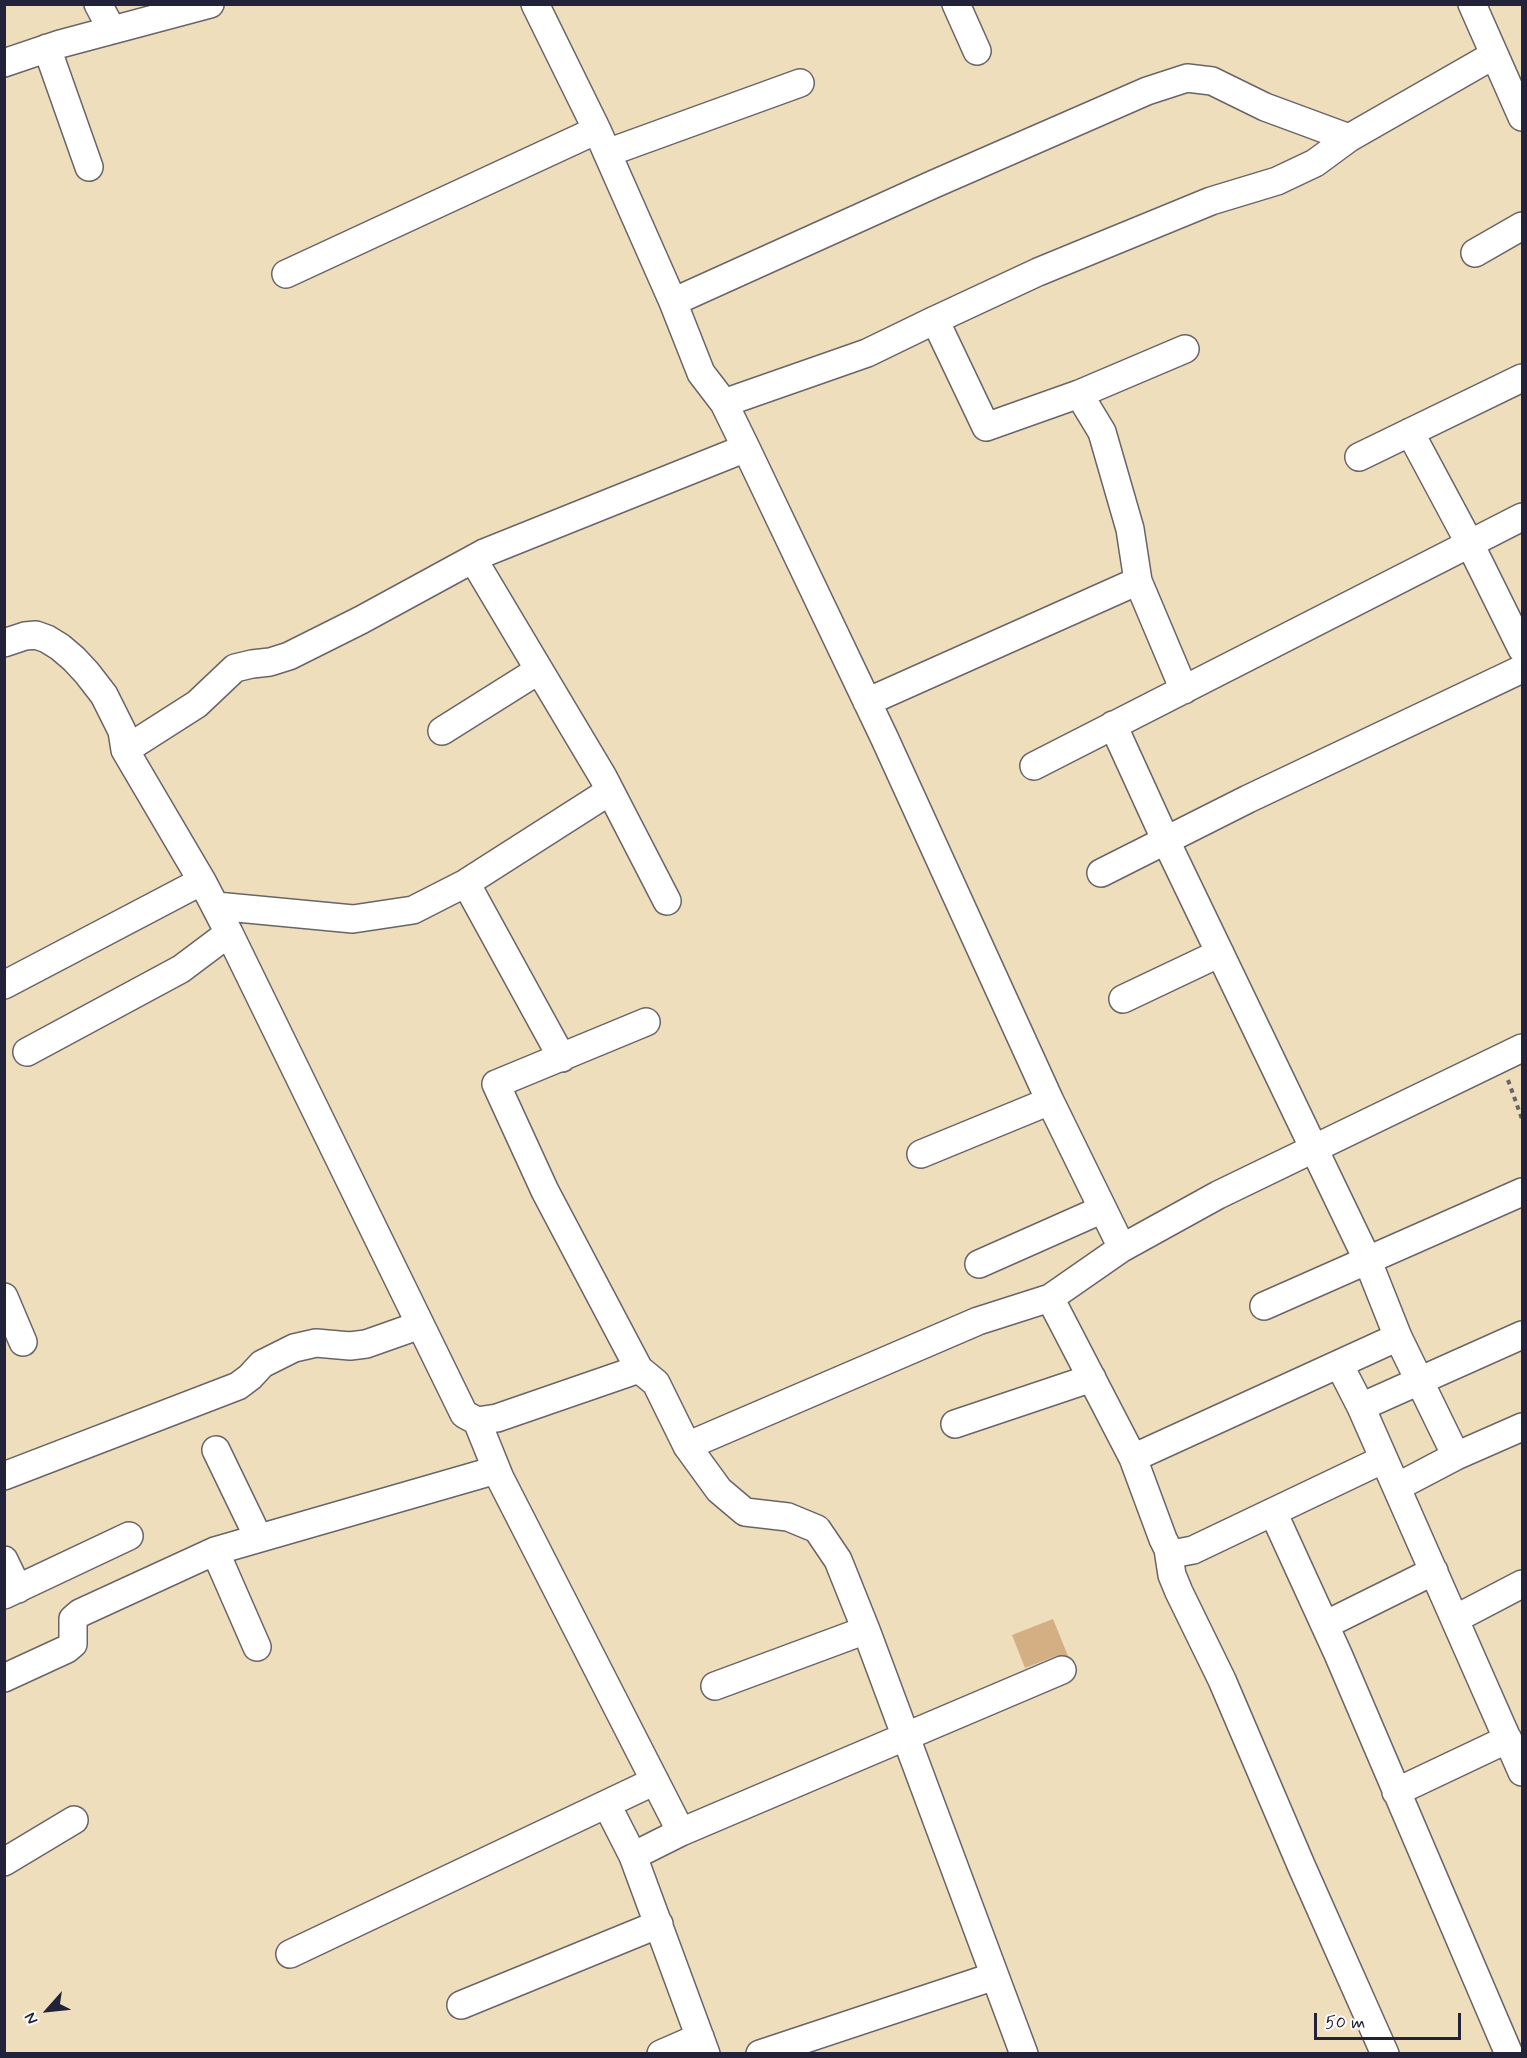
<!DOCTYPE html>
<style>
body{margin:0}
#map{position:relative;width:1527px;height:2058px;overflow:hidden;background:#eedebc;font-family:Mynerve,sans-serif}
canvas{display:block}
.frame{position:absolute;inset:0;border:6px solid #22223b;pointer-events:none}
.north{position:absolute;left:18px;top:1980px;width:60px;height:60px;-webkit-text-stroke:4px #fdfcf7;paint-order:stroke;rotate:243deg;font-size:16px;font-weight:700;line-height:24px;text-align:center;color:#22223b}
.north::after{content:'';display:block;margin:auto;width:21px;height:27px;background:#22223b;clip-path:polygon(50% 0,100% 100%,50% 72%,0 100%)}
.scale{position:absolute;left:1314px;top:2013px;width:147px;height:27px;box-sizing:border-box;border:3px solid #22223b;border-top:0;padding-left:8px;font-size:18px;line-height:21px;white-space:nowrap;color:#22223b;-webkit-text-stroke:4px #fdfcf7;paint-order:stroke}
</style>
<div id="map">
<canvas width="1527" height="2058"></canvas>
<div class="frame"></div>
<div class="north">N</div>
<div class="scale">50 m</div>
</div>
<script>
const context = document.querySelector('canvas').getContext('2d');
context.lineJoin = 'round';
function fill(path, color) {
  context.fillStyle = color;
  context.fill(path, 'evenodd');
}
function toPath(rows) {
  const path = new Path2D();
  for (const r of rows) {
    path.moveTo(r[0], r[1]);
    for (let i = 2; i < r.length; i += 2) path.lineTo(r[i], r[i + 1]);
  }
  return path;
}
function strokePath(path, color, width, dash) {
  context.strokeStyle = color;
  context.lineWidth = width;
  context.lineCap = dash ? 'butt' : 'round';
  context.setLineDash(dash || []);
  context.stroke(path);
}
const building = toPath([
 [1053,1619,1068,1656,1056,1656,1025,1668,1012,1635]
]);
const path = toPath([
 [1508,1080,1522,1119]
]);
const minor = toPath([
 [98,4,112,30],
 [535,4,597,130,673,302,701,373,724,403,746,448,884,737,1050,1101,1122,1248,1050,1298,978,1321,687,1446],
 [956,4,977,51],
 [1472,4,1522,117],
 [47,48,89,167],
 [4,63,60,44,210,4],
 [607,153,800,83],
 [1475,253,1522,226],
 [286,274,597,130],
 [673,302,934,184,1147,91,1187,78,1212,81,1265,107,1349,138],
 [935,320,1038,272,1211,201,1277,181,1315,163,1349,138,1494,55],
 [1079,394,1185,349],
 [724,403,867,353,935,320,986,427,1079,394,1102,432,1130,529,1138,581,1184,690],
 [1410,432,1470,544,1522,649],
 [1359,457,1522,378],
 [473,559,603,777,667,901],
 [4,643,25,636,36,635,47,639,60,647,74,659,87,673,104,695,122,731,125,750,202,881,229,933,464,1414,477,1421,497,1418,639,1369,656,1383,687,1446,719,1490,745,1512,788,1517,817,1529,838,1560,866,1630,1024,2054],
 [867,702,1138,581],
 [1113,725,1166,841,1367,1259,1398,1337,1456,1456],
 [442,731,539,670],
 [125,750,197,704,235,668,252,664,270,662,289,656,361,620,484,553,746,448],
 [1034,766,1522,517],
 [1101,873,1248,799,1522,669],
 [466,883,562,1058],
 [216,906,353,919,413,910,466,883,610,791],
 [4,985,202,881],
 [1123,999,1220,953],
 [27,1052,181,969,229,933],
 [921,1154,1050,1101],
 [1122,1248,1218,1195,1522,1048],
 [979,1264,1103,1209],
 [4,1297,23,1342],
 [1050,1298,1133,1458,1163,1539,1168,1549,1177,1553,1193,1550,1384,1459],
 [1264,1306,1522,1192],
 [1339,1364,1361,1407,1522,1772],
 [639,1369,545,1191,496,1084,646,1022],
 [1361,1407,1522,1335],
 [477,1421,500,1478,681,1832],
 [955,1424,1092,1378],
 [216,1450,258,1537],
 [1133,1458,1398,1337],
 [4,1476,238,1386,250,1377,262,1364,294,1348,316,1343,350,1346,366,1344,420,1325],
 [1397,1487,1456,1456,1522,1427],
 [1273,1512,1338,1654,1509,2054],
 [1168,1549,1172,1575,1179,1592,1222,1680,1301,1865,1385,2054],
 [215,1551,257,1647],
 [4,1560,18,1589],
 [4,1595,129,1536],
 [1455,1619,1522,1584],
 [1325,1625,1434,1571],
 [4,1678,67,1649,73,1644,73,1619,80,1613,215,1551,496,1470],
 [715,1686,866,1630],
 [1396,1792,1508,1739],
 [607,1805,633,1856,706,2054],
 [633,1856,681,1832,1062,1670],
 [4,1862,74,1820],
 [290,1954,655,1781],
 [461,2005,659,1924],
 [661,2054,700,2037],
 [760,2054,995,1976]
]);
fill(building, '#d4af84');
strokePath(minor, '#696468', 30);
strokePath(path, '#696468', 4, [4.5, 4.5]);
strokePath(minor, '#fff', 27);
</script>
